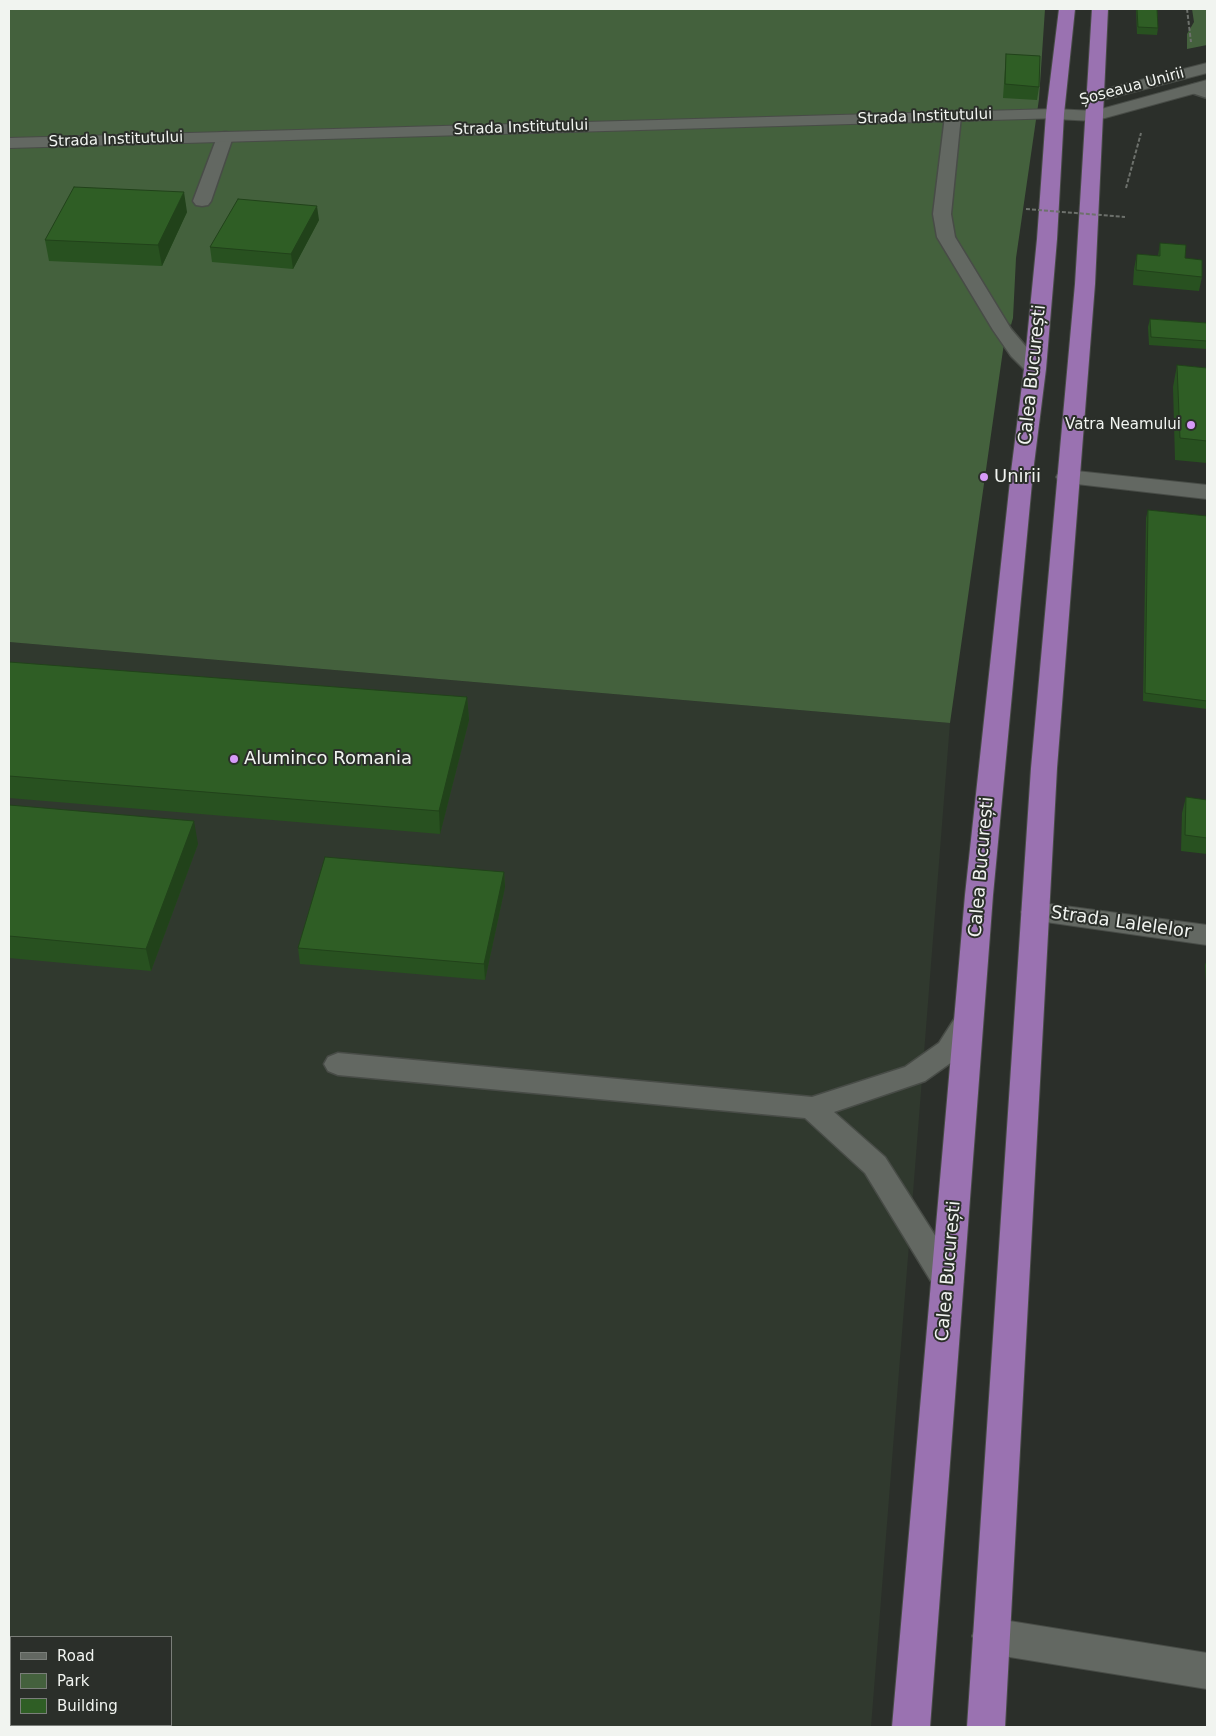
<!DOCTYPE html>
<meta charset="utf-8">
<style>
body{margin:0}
#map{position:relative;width:1216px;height:1736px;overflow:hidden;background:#2b2f2a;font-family:"DejaVu Sans",sans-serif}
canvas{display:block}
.frame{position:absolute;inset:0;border:10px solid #f1f4f0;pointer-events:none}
.legend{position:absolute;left:10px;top:1636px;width:162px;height:90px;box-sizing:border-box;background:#2b2f2a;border:1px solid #7a7e79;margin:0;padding:6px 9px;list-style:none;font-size:15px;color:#f1f4f0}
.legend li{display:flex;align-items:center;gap:10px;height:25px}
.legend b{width:25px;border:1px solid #7a7e79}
</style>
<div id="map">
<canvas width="1216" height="1736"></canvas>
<div class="frame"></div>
<ul class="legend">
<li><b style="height:6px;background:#636862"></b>Road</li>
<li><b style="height:14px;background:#44613d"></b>Park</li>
<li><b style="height:14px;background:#2f5e25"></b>Building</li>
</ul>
</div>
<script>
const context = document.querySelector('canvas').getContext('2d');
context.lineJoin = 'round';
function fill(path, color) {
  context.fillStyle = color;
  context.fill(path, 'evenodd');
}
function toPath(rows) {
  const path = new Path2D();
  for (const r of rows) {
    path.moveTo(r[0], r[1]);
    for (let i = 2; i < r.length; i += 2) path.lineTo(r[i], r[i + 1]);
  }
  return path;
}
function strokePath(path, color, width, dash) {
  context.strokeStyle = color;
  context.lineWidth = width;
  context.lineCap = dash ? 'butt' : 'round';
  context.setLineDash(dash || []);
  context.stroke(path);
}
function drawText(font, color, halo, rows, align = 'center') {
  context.font = font + ' "DejaVu Sans",sans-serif';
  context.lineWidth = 4;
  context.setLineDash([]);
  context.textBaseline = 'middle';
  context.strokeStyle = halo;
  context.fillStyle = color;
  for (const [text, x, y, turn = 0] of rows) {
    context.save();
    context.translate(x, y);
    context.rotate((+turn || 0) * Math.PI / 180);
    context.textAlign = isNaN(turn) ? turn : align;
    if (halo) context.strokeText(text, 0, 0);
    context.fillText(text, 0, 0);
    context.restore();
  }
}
const built = toPath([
 [9,642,950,723,871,1727,9,1727],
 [11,1637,171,1637,171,1725,11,1725]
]);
const green = toPath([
 [9,9,1045,9,1039,99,1016,258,1013,318,1011,325,1007,322,950,723,9,642],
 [1192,9,1207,9,1207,45,1187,49,1187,34,1194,22]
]);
const path = toPath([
 [1187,9,1191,42],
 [1126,188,1141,133]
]);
const service = toPath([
 [1195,84,1207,88,1207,98,1189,92,1187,89,1189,86,1195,84],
 [953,111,961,116,951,214,955,237,1011,329,1045,369,1042,373,1028,373,1011,356,993,330,937,237,933,214,945,116,953,111],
 [225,132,231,133,233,137,211,201,208,205,202,206,196,205,193,201,217,137,219,133,225,132],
 [969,1007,978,1010,982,1017,959,1057,925,1081,834,1112,885,1157,959,1273,963,1282,959,1291,948,1295,937,1291,865,1173,805,1118,338,1075,328,1071,324,1064,328,1057,338,1053,812,1097,905,1067,939,1043,960,1010,969,1007]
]);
const minor = toPath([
 [1055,109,1061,110,1064,114,1061,118,9,148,9,138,1055,109],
 [1067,470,1207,485,1207,499,1059,482,1056,477,1059,472,1067,470],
 [1035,902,1207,925,1207,945,1025,919,1021,912,1025,905,1035,902],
 [991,1618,1207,1653,1207,1689,991,1654,978,1649,972,1636,978,1623,991,1618]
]);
const secondary = toPath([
 [1207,63,1207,73,1107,99,1101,98,1098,94,1101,90,1207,63],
 [1207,80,1207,90,1094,121,1055,119,1049,118,1046,114,1049,110,1055,109,1094,111,1207,80]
]);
const trunk = toPath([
 [1059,9,1075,9,1064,114,1057,239,1046,369,1033,472,993,895,930,1727,892,1727,965,895,1011,472,1024,369,1037,239,1046,114,1059,9],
 [1092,9,1108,9,1095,284,1057,768,1005,1727,967,1727,1031,768,1075,284,1092,9]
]);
const pathBridge = toPath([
 [1026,209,1125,217]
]);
const wall = toPath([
 [1136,9,1157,9,1158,28,1157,35,1137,34],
 [1006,54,1039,87,1037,100,1003,98,1005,68],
 [187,212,162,266,49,261,45,240],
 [319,220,293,269,212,262,210,247],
 [1160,243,1185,258,1202,277,1199,291,1133,285,1134,269,1137,254,1158,256],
 [1150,319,1207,323,1207,349,1149,345,1148,327],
 [1177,365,1207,368,1207,463,1175,460,1173,387],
 [1148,510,1207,516,1207,709,1143,701,1146,518],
 [9,662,467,697,469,720,440,834,9,798],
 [1186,797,1207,800,1207,854,1181,851,1182,813],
 [9,805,198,844,151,971,9,958],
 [504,872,505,887,485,980,300,964,298,948],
 [1207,959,1207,1000,1205,965]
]);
const shadedWall = toPath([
 [184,192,187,212,162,266,158,245],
 [317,206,319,220,293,269,291,254],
 [467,697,469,720,440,834,439,811],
 [194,821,198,844,151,971,146,949],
 [504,872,505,887,485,980,484,964]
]);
const building = toPath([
 [1137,9,1157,9,1158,28,1138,27,1137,9],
 [1006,54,1040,56,1039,87,1005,84,1006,54],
 [74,187,184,192,158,245,45,240,74,187],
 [238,199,317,206,291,254,210,247,238,199],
 [1160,243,1186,245,1185,258,1202,260,1202,277,1136,270,1137,254,1160,256,1160,243],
 [1150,319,1207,323,1207,341,1151,337,1150,319],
 [1177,365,1207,368,1207,441,1180,438,1177,365],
 [1148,510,1207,516,1207,701,1145,693,1148,510],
 [9,662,467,697,439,811,9,776,9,662],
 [1186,797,1207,800,1207,838,1185,835,1186,797],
 [9,805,194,821,146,949,9,936,9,805],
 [325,857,504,872,484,964,298,948,325,857]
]);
const markers = [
 [1191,425,5,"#d79bf9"],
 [984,477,5,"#d79bf9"],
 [234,759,5,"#d79bf9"]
];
const farStreetnames = [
 ["Șoseaua Unirii",1132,87,-15],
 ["Strada Institutului",925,117,-2],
 ["Strada Institutului",521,128,-2],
 ["Strada Institutului",116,140,-2]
];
const farPoinames = [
 ["Vatra Neamului",1181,425]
];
const streetNames = [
 ["Calea București",1033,375,-84],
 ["Calea București",982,867,-85],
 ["Strada Lalelelor",1121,923,8],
 ["Calea București",949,1271,-85]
];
const poiNames = [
 ["Unirii",994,477],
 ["Aluminco Romania",244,759]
];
fill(built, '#30392e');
fill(green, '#44613d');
strokePath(service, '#484c47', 3);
strokePath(minor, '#484c47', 2);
strokePath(secondary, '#484c47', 2);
strokePath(trunk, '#484c47', 2);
strokePath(path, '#6d716c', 2, [4, 2]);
fill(service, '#636862');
fill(minor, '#636862');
fill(secondary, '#636862');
fill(trunk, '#9a72b1');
strokePath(pathBridge, '#6d716c', 2, [4, 2]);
fill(wall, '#285120');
fill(shadedWall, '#21421a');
fill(building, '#2f5e25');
strokePath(building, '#21421a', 1);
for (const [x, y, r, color] of markers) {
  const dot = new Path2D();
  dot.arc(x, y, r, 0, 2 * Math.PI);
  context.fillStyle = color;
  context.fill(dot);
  strokePath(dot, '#2b2f2a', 2);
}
drawText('15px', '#f1f4f0', '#2b2f2a', farStreetnames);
drawText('15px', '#f1f4f0', '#2b2f2a', farPoinames, 'right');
drawText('18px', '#f1f4f0', '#2b2f2a', streetNames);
drawText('18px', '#f1f4f0', '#2b2f2a', poiNames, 'left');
</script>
